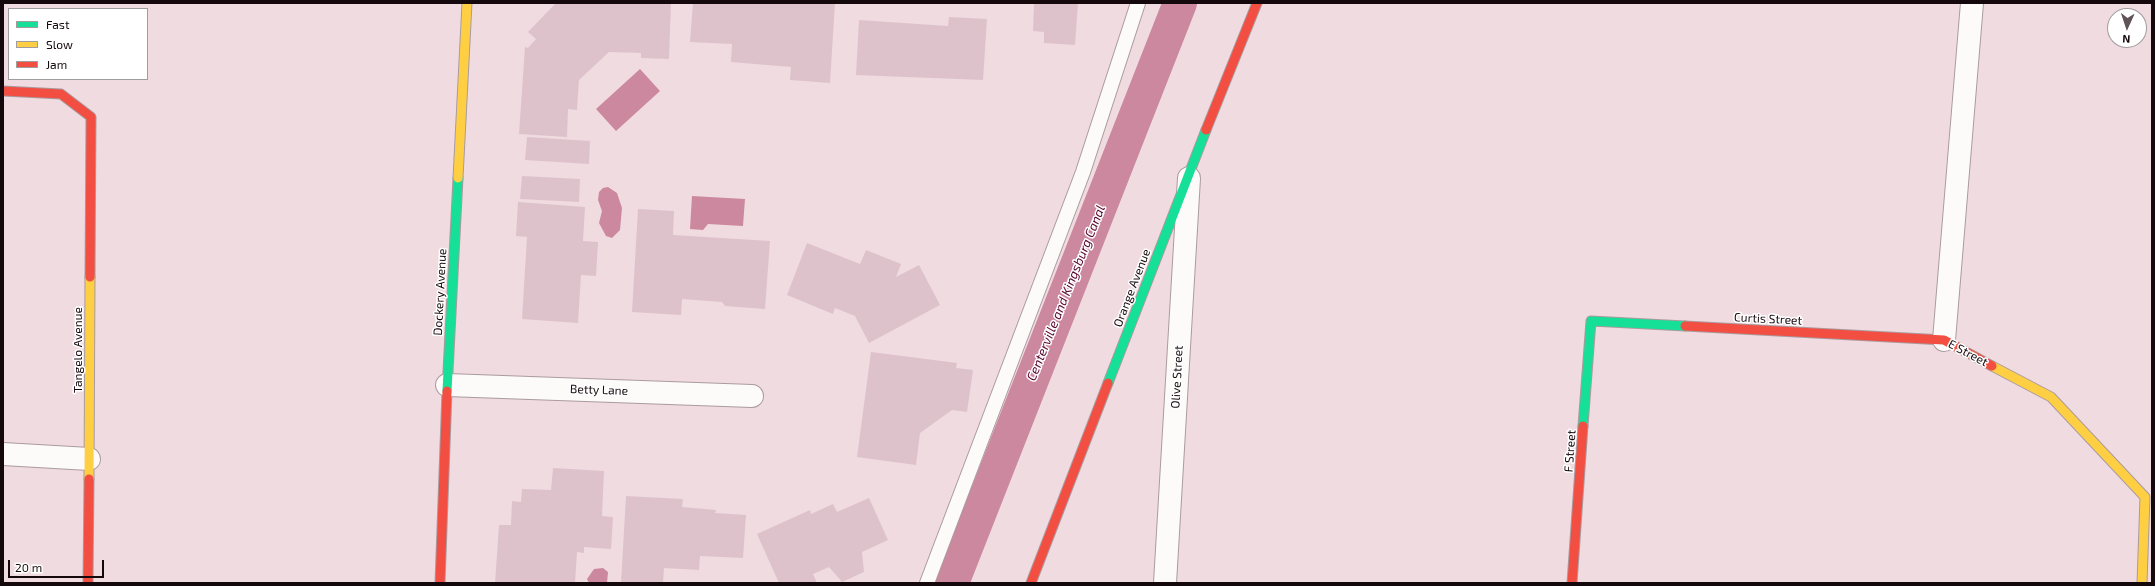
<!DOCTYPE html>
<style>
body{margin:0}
#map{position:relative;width:2155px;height:586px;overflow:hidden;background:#f0dbe1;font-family:"Exo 2",sans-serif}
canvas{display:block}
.frame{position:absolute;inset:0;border:4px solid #14080c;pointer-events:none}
.legend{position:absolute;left:8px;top:8px;width:140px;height:72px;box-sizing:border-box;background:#fff;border:1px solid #a19c9e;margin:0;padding:5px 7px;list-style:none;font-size:12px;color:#14080c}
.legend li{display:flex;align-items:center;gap:8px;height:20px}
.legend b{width:20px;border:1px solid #a19c9e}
.north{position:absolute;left:2107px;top:8px;width:40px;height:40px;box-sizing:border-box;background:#fff;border:1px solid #a19c9e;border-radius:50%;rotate:183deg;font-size:11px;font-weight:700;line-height:16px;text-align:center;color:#14080c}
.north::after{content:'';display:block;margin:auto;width:14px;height:18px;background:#615257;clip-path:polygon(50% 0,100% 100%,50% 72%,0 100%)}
.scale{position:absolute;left:8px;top:560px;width:96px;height:18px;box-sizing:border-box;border:2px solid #14080c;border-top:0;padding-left:5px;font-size:12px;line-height:14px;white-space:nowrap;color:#14080c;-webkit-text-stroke:3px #fff;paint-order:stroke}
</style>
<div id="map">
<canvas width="2155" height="586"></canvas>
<div class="frame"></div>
<ul class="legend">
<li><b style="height:5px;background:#16e098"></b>Fast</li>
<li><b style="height:5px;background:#ffcf43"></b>Slow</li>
<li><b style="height:5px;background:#f24e42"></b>Jam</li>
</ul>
<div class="north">N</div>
<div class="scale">20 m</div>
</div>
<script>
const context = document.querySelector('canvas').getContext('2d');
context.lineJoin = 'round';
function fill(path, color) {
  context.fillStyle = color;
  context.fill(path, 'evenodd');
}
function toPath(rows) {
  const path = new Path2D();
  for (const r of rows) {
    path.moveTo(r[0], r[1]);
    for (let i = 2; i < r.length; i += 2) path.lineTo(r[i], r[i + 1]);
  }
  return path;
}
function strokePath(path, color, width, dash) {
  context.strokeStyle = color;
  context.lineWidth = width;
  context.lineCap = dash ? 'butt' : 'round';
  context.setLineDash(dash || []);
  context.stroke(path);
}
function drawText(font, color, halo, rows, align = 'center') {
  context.font = font + ' "Exo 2",sans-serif';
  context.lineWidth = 3;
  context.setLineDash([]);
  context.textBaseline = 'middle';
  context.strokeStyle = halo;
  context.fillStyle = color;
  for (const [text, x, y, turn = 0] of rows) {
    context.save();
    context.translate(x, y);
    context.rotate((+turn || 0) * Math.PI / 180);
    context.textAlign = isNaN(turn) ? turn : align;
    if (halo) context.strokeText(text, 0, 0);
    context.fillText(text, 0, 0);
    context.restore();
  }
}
const water = toPath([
 [640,69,660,91,616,131,596,109],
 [608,187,617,193,622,208,620,230,612,238,606,236,599,223,602,211,598,200,599,192,603,188],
 [692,196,745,199,743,226,708,224,703,230,690,229],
 [603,568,608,572,607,583,589,583,587,579,594,569]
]);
const canal = toPath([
 [952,583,1180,3]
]);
const building = toPath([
 [556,3,671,3,669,59,641,58,641,53,609,52,579,80,577,110,568,109,567,137,519,134,525,47,528,48,536,39,528,32],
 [693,3,835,3,830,83,790,80,791,67,731,62,732,44,690,42],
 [1034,3,1078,3,1075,45,1044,43,1044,32,1033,31],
 [949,17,987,19,983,80,856,75,859,20,948,26],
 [527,137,590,141,589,164,525,160],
 [522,176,580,179,579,202,520,199],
 [518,202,585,207,583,241,598,242,596,276,581,275,578,323,522,319,527,237,516,236],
 [638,209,674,211,673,235,770,241,765,309,725,306,722,302,682,299,681,315,632,312],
 [807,243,860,264,866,250,901,264,896,277,919,265,940,305,869,343,855,316,835,308,833,314,787,295],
 [871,352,957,363,956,368,973,370,967,412,952,410,920,433,916,465,857,457],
 [553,468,604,471,602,516,613,517,611,549,584,547,584,553,577,552,575,583,495,583,499,525,511,525,512,501,521,502,522,489,551,490],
 [626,496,683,499,682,507,716,510,715,513,746,515,743,558,700,556,699,570,664,568,663,583,621,583],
 [869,498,888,540,862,552,864,572,842,582,829,567,813,574,817,583,779,583,757,534,810,510,811,514,833,504,837,512]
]);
const lane = toPath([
 [927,583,1083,172,1138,3]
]);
const street = toPath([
 [1944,340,1972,3],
 [447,385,752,396],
 [3,454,89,459],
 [1165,583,1189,178]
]);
const fast = toPath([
 [1108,383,1206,130],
 [447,391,458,178],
 [1583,426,1591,321,1685,326]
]);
const slow = toPath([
 [458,178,467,3],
 [1992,366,2051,397,2145,497,2142,583],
 [89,479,90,277]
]);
const jam = toPath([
 [3,91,61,94,91,117,90,277],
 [1206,130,1257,3],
 [1685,326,1944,340,1992,366],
 [88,583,89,479],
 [440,583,447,391],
 [1031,583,1108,383],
 [1572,583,1583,426]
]);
const streetNames = [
 ["Orange Avenue",1132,288,-69],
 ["Dockery Avenue",440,292,-87],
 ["Curtis Street",1768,319,3],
 ["Tangelo Avenue",78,350,-90],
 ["E Street",1968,353,28],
 ["Olive Street",1177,377,-87],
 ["Betty Lane",599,390,2],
 ["F Street",1570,451,-86]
];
const waterNames = [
 ["Centerville and Kingsburg Canal",1066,293,-68]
];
fill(water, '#cc889f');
strokePath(canal, '#cc889f', 34);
fill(building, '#dec2cb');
strokePath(lane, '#aa9b9f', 16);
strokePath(street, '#aa9b9f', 24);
strokePath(fast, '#aa9b9f', 11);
strokePath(slow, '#aa9b9f', 11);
strokePath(jam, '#aa9b9f', 11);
strokePath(lane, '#fdfafa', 14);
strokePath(street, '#fdfafa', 22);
strokePath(fast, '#16e098', 9);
strokePath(slow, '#ffcf43', 9);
strokePath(jam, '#f24e42', 9);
drawText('12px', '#14080c', '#fff', streetNames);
drawText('italic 13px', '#57032c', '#fff', waterNames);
</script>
